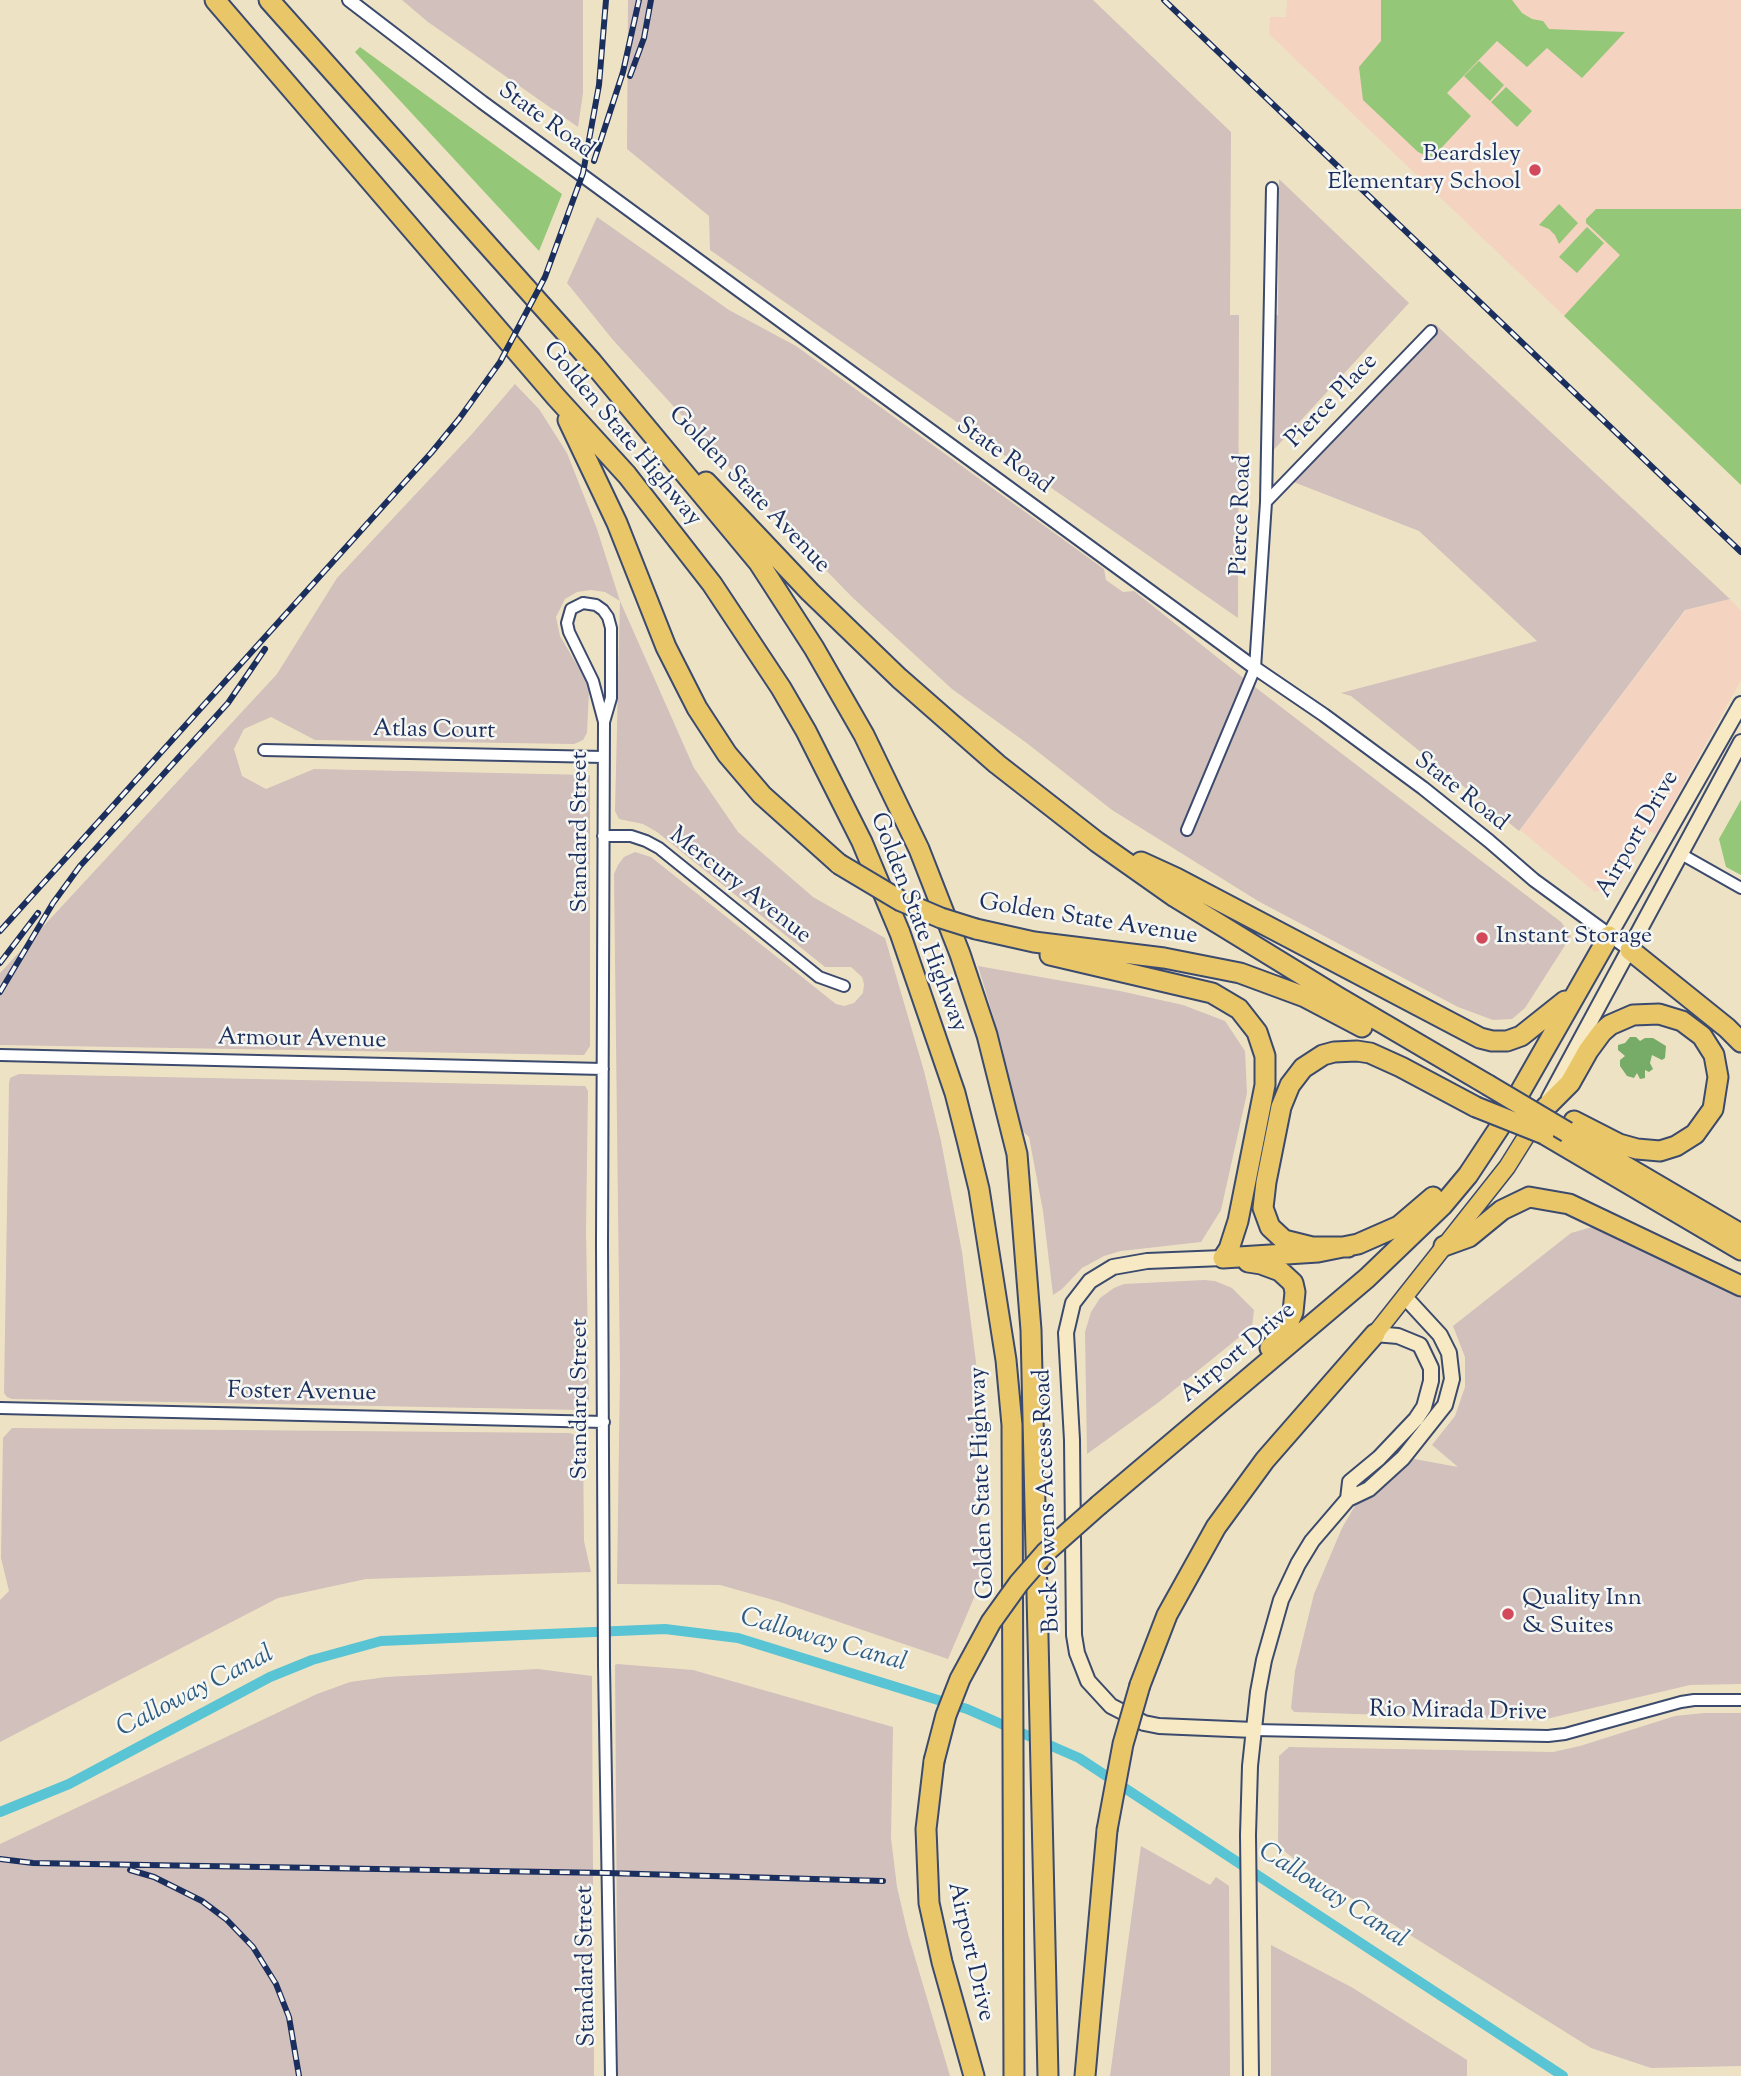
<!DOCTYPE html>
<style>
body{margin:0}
canvas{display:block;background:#eee2c4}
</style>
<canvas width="1741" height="2076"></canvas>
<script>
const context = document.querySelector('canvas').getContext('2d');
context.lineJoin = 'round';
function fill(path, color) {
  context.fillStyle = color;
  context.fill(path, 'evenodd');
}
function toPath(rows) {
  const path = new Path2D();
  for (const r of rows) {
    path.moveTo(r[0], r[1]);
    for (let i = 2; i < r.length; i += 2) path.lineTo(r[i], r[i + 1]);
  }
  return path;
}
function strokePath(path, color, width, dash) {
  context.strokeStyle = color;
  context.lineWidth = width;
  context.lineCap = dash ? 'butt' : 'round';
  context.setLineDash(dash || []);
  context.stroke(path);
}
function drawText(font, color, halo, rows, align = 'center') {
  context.font = font + ' "Sorts Mill Goudy",serif';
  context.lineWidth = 5;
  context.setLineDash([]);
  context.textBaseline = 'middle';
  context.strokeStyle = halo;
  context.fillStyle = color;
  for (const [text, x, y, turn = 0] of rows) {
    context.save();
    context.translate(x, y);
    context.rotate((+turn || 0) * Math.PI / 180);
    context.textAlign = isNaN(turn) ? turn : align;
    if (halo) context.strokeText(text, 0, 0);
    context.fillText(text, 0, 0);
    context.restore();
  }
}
const built = toPath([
 [1287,0,1741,0,1741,485,1269,34,1270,17,1286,17],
 [1730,599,1741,611,1741,680,1656,834,1649,831,1620,884,1595,892,1520,830,1686,610]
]);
const industrial = toPath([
 [402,0,583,0,583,93,578,127,428,22],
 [628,0,1093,0,1231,132,1230,315,1239,315,1238,618,710,250,709,216,627,149],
 [1279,179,1409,303,1268,456,1269,315,1278,315],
 [597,217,729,310,796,346,1104,569,1106,580,1123,592,1134,591,1242,677,1561,922,1571,936,1525,1008,1512,1019,1493,1020,1458,1007,1258,901,1112,810,1028,744,952,689,853,598,781,524,613,340,567,283],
 [1435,324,1730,599,1685,610,1519,831,1351,696,1341,693,1537,641,1419,531,1291,481],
 [515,384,539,409,567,453,597,529,620,601,694,768,738,832,813,897,885,938,924,1071,941,1141,962,1252,976,1362,982,1579,948,1659,777,1601,720,1585,617,1584,620,1372,614,874,618,865,624,857,635,852,651,857,836,1004,844,1006,854,1003,863,993,864,984,862,977,851,967,825,967,657,832,643,824,619,819,615,811,620,601,605,592,591,590,577,592,565,599,556,617,560,636,587,682,589,691,587,733,583,740,574,744,315,740,271,717,244,729,234,749,242,776,266,789,314,769,590,775,590,1046,584,1055,0,1045,0,973,277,674,337,578,472,434],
 [978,966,1120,991,1183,1005,1225,1021,1245,1051,1247,1093,1221,1210,1201,1242,1121,1251,1104,1256,1082,1268,1062,1289,1053,1295,1043,1211,1029,1137,1018,1127,1002,1046],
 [19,1074,585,1086,588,1091,586,1231,589,1402,586,1407,582,1410,12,1399,7,1397,4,1393,9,1084,10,1078],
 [1606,1223,1741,1290,1741,1684,1690,1685,1542,1720,1294,1712,1291,1708,1295,1671,1314,1594,1342,1528,1378,1466,1402,1471,1409,1458,1458,1467,1432,1445,1455,1416,1465,1387,1465,1357,1453,1326,1571,1233],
 [1204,1280,1215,1281,1232,1288,1254,1310,1252,1327,1159,1402,1087,1454,1085,1332,1091,1312,1100,1298,1114,1288,1124,1284],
 [12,1428,570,1433,579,1437,583,1444,584,1541,591,1572,366,1579,278,1598,0,1742,0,1600,9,1591,1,1558,3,1438],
 [617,1664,693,1670,893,1727,891,1838,897,1887,908,1934,950,2076,618,2076,615,1665],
 [538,1669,592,1676,594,2076,0,2076,0,1844,317,1694,350,1682,386,1677],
 [1704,1713,1741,1713,1741,2066,1651,2068,1591,2048,1314,1875,1278,1846,1279,1756,1289,1747,1553,1752,1580,1746,1675,1716],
 [1141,1846,1210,1885,1216,1877,1229,1886,1230,2076,1110,2076],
 [1271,1945,1353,1988,1467,2060,1467,2076,1271,2076]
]);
const green = toPath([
 [1381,0,1512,0,1522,13,1532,19,1543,21,1549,29,1625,32,1582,78,1547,48,1527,67,1497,41,1447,93,1471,116,1433,157,1427,156,1418,152,1363,100,1359,67,1381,41],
 [360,47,562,194,539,251,355,52],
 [1479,61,1504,85,1490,101,1464,76],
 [1506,87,1532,111,1517,127,1491,102],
 [1559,204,1578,223,1559,244,1555,235,1549,229,1539,225],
 [1596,209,1741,209,1741,485,1564,316,1620,255,1586,223,1586,219],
 [1587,227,1604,243,1577,273,1559,257],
 [1741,800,1741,875,1726,867,1719,839]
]);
const forest = toPath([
 [1630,1037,1636,1037,1640,1041,1645,1038,1653,1038,1666,1046,1665,1058,1662,1060,1652,1055,1650,1063,1653,1069,1649,1072,1645,1070,1645,1078,1640,1079,1637,1073,1634,1078,1627,1076,1620,1066,1620,1060,1625,1056,1618,1050,1618,1045,1625,1043]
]);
const canal = toPath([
 [0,1812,69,1784,270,1677,312,1660,381,1641,665,1629,738,1638,967,1709,1079,1758,1563,2076]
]);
const minor = toPath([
 [1266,502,1431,331],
 [583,603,596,605,603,610,608,617,611,628,611,698,604,722,593,681,569,632,567,623,571,609,583,603],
 [604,722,602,1243,604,1665,611,2076],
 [264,750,603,757],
 [1187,830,1255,668,1266,502,1272,188],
 [603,836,631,836,646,841,659,848,819,977,844,986],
 [1681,854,1741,888],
 [0,1055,603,1069],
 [0,1408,604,1422],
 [1254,1730,1548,1736,1565,1734,1681,1702,1694,1700,1741,1700]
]);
const tertiary = toPath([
 [349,0,482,102,1255,668,1324,715,1423,788,1489,841,1534,880,1630,950]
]);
const secondary = toPath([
 [1609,936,1741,704],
 [1549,1098,1741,742],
 [1223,1258,1147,1261,1113,1267,1090,1281,1073,1303,1066,1333,1072,1440,1074,1635,1077,1653,1088,1681,1111,1706,1144,1723,1159,1726,1254,1730],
 [1348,1499,1350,1482,1379,1458,1416,1419,1424,1407,1431,1381,1431,1368,1420,1345,1398,1336,1375,1334],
 [1251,2076,1248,1835,1250,1766,1258,1692,1264,1660,1281,1600,1298,1564,1312,1541,1348,1499,1369,1489,1403,1458,1445,1405,1452,1379,1449,1353,1440,1335,1405,1297]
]);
const primary = toPath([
 [1375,1334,1507,1167,1537,1119]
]);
const motorway = toPath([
 [215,0,556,397,627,475,712,584,781,688,806,731,862,842,900,933,955,1093,967,1140,979,1189,1006,1360,1012,1425,1014,2076],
 [269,0,592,362,759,563,814,648,864,735,919,849,960,954,987,1035,1017,1154,1031,1330,1048,2076],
 [568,420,617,523,666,647,697,708,727,754,762,795,839,864],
 [706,482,810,592,899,678,997,764,1097,842,1175,897,1338,997,1488,1085],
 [1141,862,1176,878,1480,1038,1492,1041,1507,1041,1521,1036,1565,1001],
 [976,929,1034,942,1164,958,1240,973,1305,997,1362,1027],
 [1630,950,1727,1028,1741,1042],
 [1050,955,1212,993,1239,1009,1257,1032,1265,1056,1265,1085,1238,1221,1229,1249,1223,1258],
 [1542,1111,1570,1083,1588,1051,1602,1032,1610,1025,1633,1015,1659,1014,1682,1021,1702,1036,1714,1055,1718,1077,1713,1109,1695,1134,1676,1146,1660,1151,1637,1149,1619,1144,1574,1121],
 [1567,1132,1741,1234],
 [1544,1134,1741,1250],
 [1444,1246,1469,1237,1502,1210,1529,1197,1569,1204,1741,1286],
 [1348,1247,1312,1247,1284,1240,1270,1227,1263,1208,1266,1182,1281,1107,1290,1085,1303,1068,1323,1055,1334,1052,1357,1051,1370,1053,1401,1067,1476,1107],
 [1223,1258,1318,1252,1358,1244,1399,1226,1433,1197],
 [1248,1262,1261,1264,1280,1271,1293,1283,1295,1292,1293,1312,1286,1329,1270,1348],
 [1099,1505,1367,1278,1442,1206,1468,1175,1503,1122,1609,936],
 [1140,1685,1167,1615,1216,1527,1265,1460,1375,1334],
 [934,1761,926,1829,929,1903,942,1962,974,2076],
 [1085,2076,1107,1830]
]);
const rail = toPath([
 [1164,0,1741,552],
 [630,76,644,38,651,0],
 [594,161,623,72,639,0],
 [0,931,431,453,459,419,500,362,545,277,583,173,599,85,606,0],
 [0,963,38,913],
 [0,992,53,903,80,866,228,703,265,649],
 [0,1859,33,1863,607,1873,883,1881],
 [130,1870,154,1877,202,1901,226,1919,253,1947,276,1984,289,2017,299,2076]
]);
const motorwayBridge = toPath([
 [839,864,901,901,941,918,976,929],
 [1488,1085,1567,1132],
 [1476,1107,1544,1134],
 [934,1761,946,1715,960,1679,991,1622,1019,1583,1046,1552,1099,1505],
 [1107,1830,1123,1744,1140,1685]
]);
const markers = [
 [1535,170,7,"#d1495b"],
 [1482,938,7,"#d1495b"],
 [1508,1614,7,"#d1495b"]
];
const streetNames = [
 ["State Road",545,122,36],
 ["Pierce Place",1333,402,-46],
 ["Golden State Highway",621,435,50],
 ["State Road",1003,457,36],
 ["Golden State Avenue",748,491,46],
 ["Pierce Road",1243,515,-88],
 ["Atlas Court",434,732,1],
 ["State Road",1460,793,38],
 ["Standard Street",582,832,-90],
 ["Airport Drive",1639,835,-60],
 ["Mercury Avenue",739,887,38],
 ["Golden State Avenue",1088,921,9],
 ["Golden State Highway",917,923,69],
 ["Armour Avenue",302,1041,1],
 ["Airport Drive",1239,1354,-40],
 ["Foster Avenue",302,1394,1],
 ["Standard Street",582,1399,-90],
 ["Golden State Highway",984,1483,-92],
 ["Buck Owens Access Road",1049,1501,-92],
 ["Rio Mirada Drive",1458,1713,1],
 ["Airport Drive",969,1952,77],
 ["Standard Street",588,1966,-91]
];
const poiNames = [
 ["Beardsley",1521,156,"right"],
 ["Elementary School",1521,184,"right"],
 ["Instant Storage",1496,938],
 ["Quality Inn",1522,1600],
 ["& Suites",1522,1628]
];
const waterNames = [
 ["Calloway Canal",823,1642,16],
 ["Calloway Canal",196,1693,-27],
 ["Calloway Canal",1332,1897,33]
];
fill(built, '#f5d3c1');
fill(industrial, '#d1c0bc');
fill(green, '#94c777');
fill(forest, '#77ac68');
strokePath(canal, '#59c4d3', 10);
strokePath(minor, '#3b4a6d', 14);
strokePath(tertiary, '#3b4a6d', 16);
strokePath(secondary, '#3b4a6d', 18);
strokePath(primary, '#3b4a6d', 19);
strokePath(motorway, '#3b4a6d', 23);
strokePath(minor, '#fff', 10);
strokePath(tertiary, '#fff', 12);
strokePath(secondary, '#f6e9c3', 14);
strokePath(primary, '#e9c769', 16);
strokePath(motorway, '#e9c769', 19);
strokePath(rail, '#1b2f5e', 6);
strokePath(rail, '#f6f6f2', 3.5, [10]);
strokePath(motorwayBridge, '#3b4a6d', 23, []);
strokePath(motorwayBridge, '#e9c769', 19);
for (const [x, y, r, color] of markers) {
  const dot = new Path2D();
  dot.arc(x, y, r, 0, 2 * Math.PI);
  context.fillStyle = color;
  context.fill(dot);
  strokePath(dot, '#f6f6f2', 2.5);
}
drawText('24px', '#1b2f5e', '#f6f6f2', streetNames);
drawText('24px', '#1b2f5e', '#f6f6f2', poiNames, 'left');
drawText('italic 26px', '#2e5c81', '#f6f6f2', waterNames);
</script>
